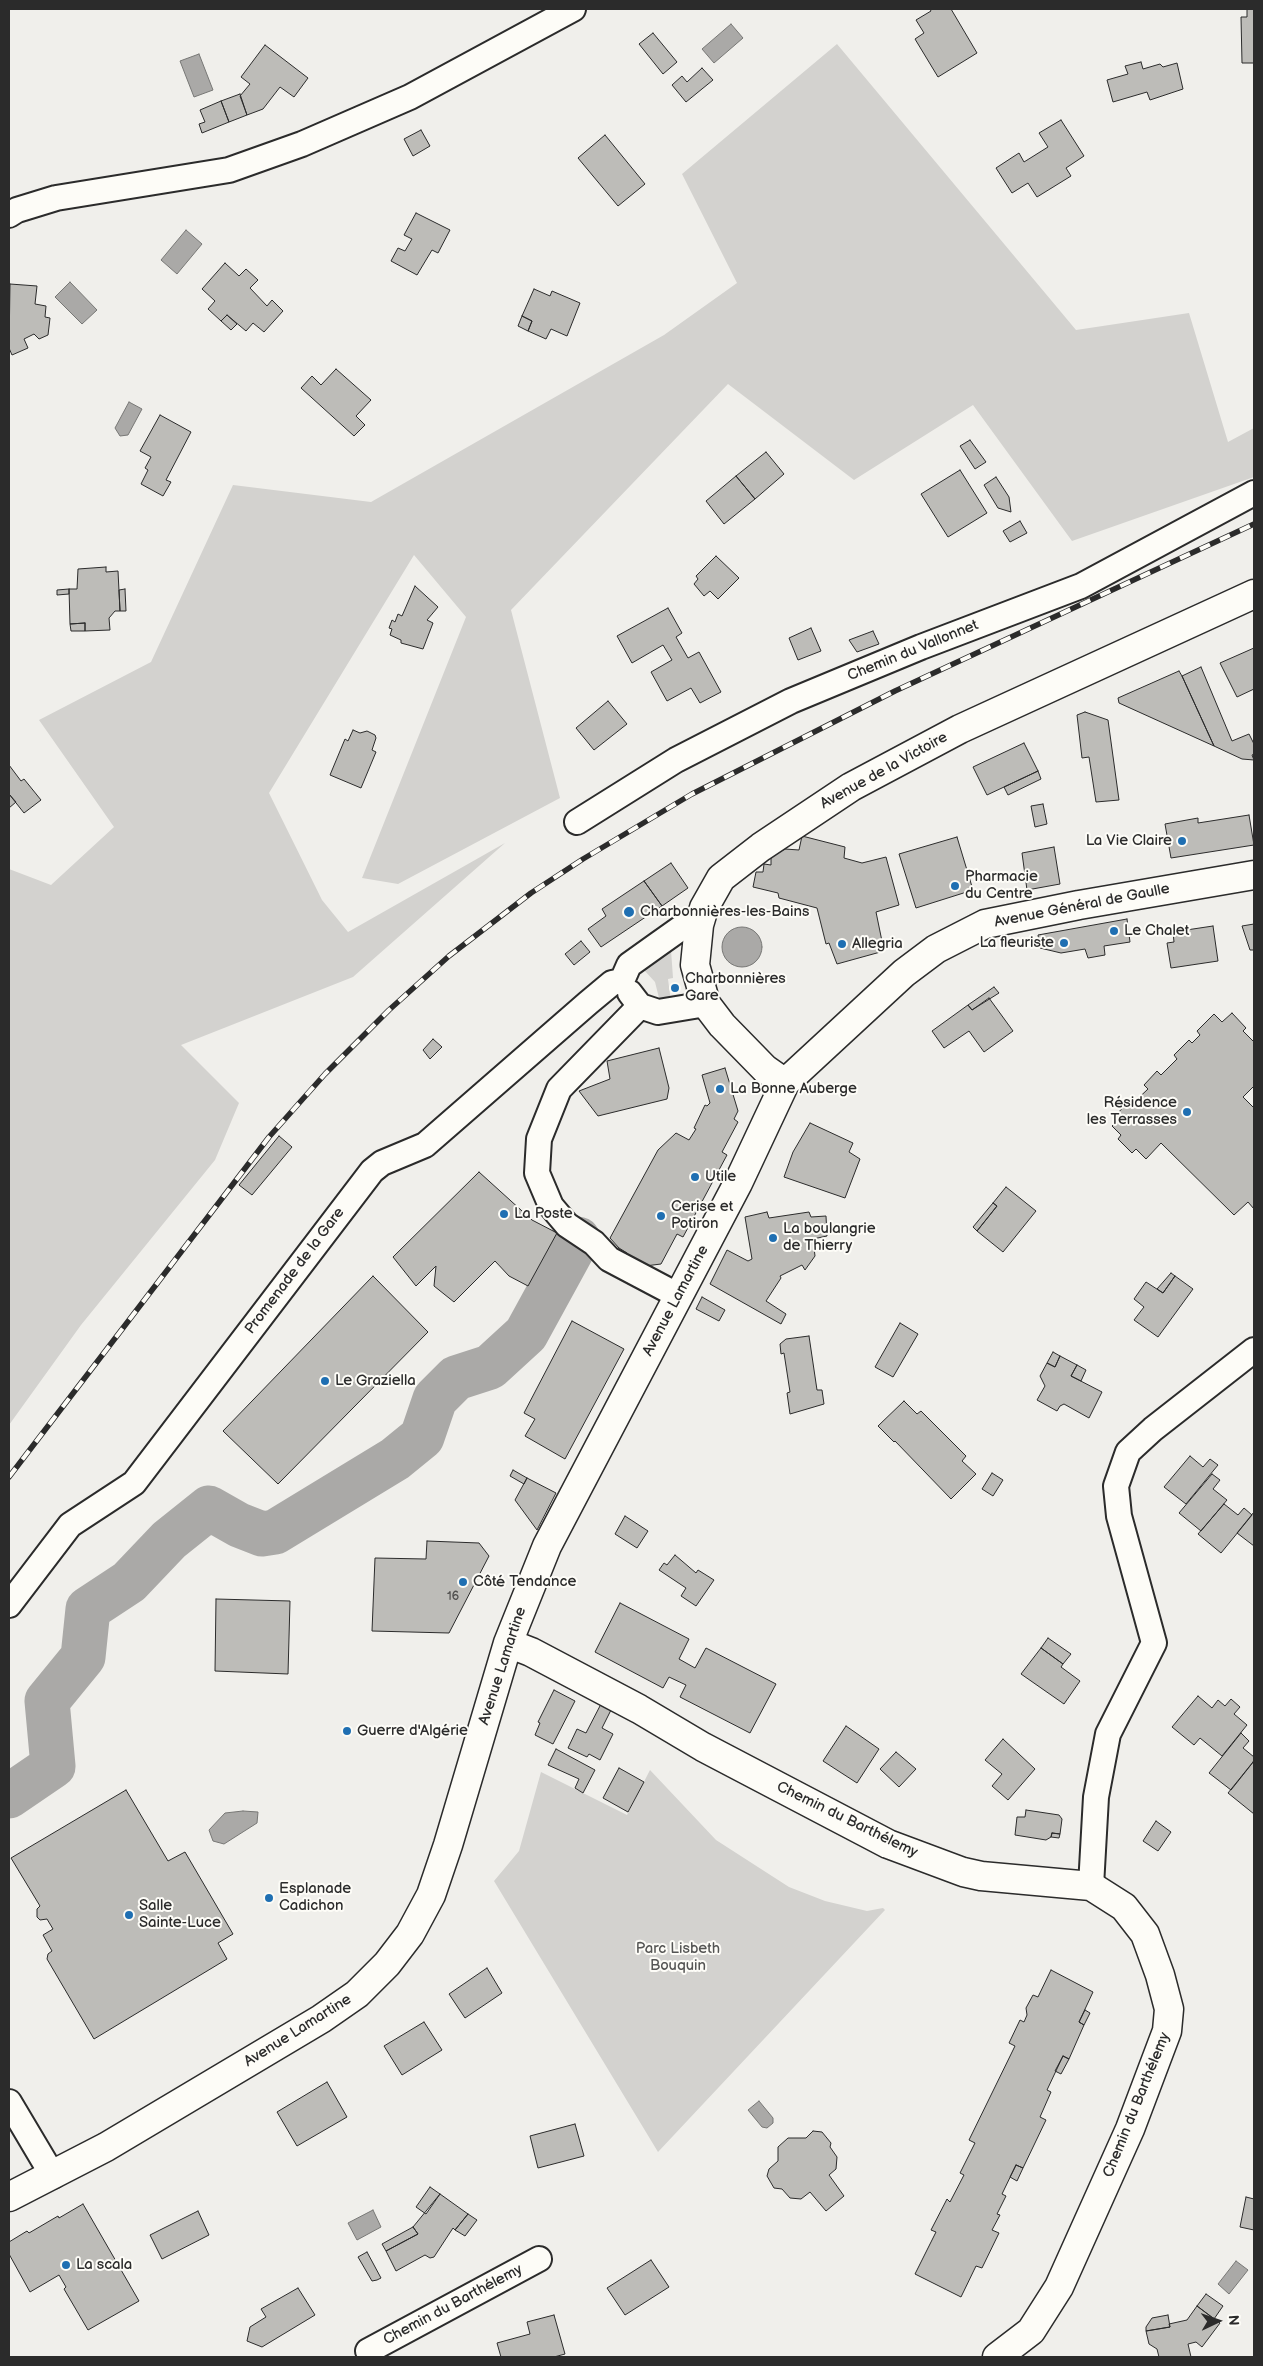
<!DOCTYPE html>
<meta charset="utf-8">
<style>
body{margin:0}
#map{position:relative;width:1263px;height:2366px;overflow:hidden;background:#f0efeb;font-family:"Balsamiq Sans",sans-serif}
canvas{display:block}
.frame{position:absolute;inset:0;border:10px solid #2b2b2b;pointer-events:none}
.north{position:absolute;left:1193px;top:2296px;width:50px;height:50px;-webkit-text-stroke:4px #fdfcf7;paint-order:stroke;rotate:87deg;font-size:14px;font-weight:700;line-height:20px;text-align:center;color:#2b2b2b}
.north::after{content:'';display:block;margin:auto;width:18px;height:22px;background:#2b2b2b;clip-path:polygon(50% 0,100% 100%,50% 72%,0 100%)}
</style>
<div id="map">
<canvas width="1263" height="2366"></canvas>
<div class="frame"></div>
<div class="north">N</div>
</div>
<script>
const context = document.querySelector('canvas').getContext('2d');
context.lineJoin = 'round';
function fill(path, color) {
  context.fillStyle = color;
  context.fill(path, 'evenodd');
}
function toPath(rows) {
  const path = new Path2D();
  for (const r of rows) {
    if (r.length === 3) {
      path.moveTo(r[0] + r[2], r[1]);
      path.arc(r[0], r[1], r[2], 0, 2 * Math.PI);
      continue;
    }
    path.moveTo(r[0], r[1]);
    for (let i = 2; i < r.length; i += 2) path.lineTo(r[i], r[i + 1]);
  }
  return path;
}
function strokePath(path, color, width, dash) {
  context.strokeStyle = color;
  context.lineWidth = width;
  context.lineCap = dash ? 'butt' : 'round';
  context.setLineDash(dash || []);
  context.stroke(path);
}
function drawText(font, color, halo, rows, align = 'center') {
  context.font = font + ' "Balsamiq Sans",sans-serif';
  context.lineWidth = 4;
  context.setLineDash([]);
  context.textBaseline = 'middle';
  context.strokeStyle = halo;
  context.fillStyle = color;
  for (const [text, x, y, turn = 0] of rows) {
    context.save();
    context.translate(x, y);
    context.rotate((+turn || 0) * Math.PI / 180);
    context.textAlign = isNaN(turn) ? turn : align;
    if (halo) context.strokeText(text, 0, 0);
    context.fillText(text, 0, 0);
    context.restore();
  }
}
const green = toPath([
 [837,44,1076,330,1189,313,1228,442,1254,428,1254,477,1072,541,973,405,854,480,728,384,511,610,560,798,398,884,362,878,466,617,414,555,269,793,322,900,348,932,505,843,353,977,181,1045,239,1103,215,1160,81,1325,9,1425,9,869,51,885,114,827,39,720,151,662,233,485,371,502,664,335,737,283,682,174],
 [671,950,673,978,668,979,671,1002,660,1002,655,982,644,970],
 [650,1770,716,1840,789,1887,825,1901,867,1911,883,1908,885,1910,658,2152,494,1881,519,1851,541,1772,627,1815]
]);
const water = toPath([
 [731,24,743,38,714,63,702,49,731,24],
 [199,54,213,90,194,97,180,61,199,54],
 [186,230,202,244,177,274,161,260,186,230],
 [70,282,97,310,82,324,55,297,70,282],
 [129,402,142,409,128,435,120,436,115,428,129,402],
 [742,947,20],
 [243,1811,258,1812,257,1823,224,1844,213,1841,209,1830,225,1813,243,1811],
 [759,2101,773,2118,773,2123,767,2128,762,2127,748,2110,759,2101],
 [373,2210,381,2227,357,2240,348,2223,373,2210],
 [1236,2261,1248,2270,1229,2294,1218,2284,1236,2261]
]);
const river = toPath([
 [9,1796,53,1766,47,1701,83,1657,88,1609,129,1582,169,1540,209,1508,239,1525,262,1534,275,1532,395,1459,422,1437,435,1399,456,1378,490,1367,526,1334,578,1239]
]);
const building = toPath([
 [930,9,951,9,977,53,938,77,915,39,924,33,916,20,931,11,930,9],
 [1229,9,1254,9,1254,63,1242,63,1241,17,1247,17,1247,9,1229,9],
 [653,33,677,62,663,74,639,44,653,33],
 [265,45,308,78,294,97,280,87,263,109,247,115,240,96,250,84,241,77,265,45],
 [1141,62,1143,69,1160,64,1163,67,1177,63,1183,89,1150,100,1147,92,1113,102,1107,80,1128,74,1125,66,1141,62],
 [702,68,713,80,686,102,672,85,682,76,687,82,702,68],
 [240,94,247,115,229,122,221,101,240,94],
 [221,101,229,122,202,133,199,124,205,122,200,110,221,101],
 [1061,120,1084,156,1066,168,1071,176,1037,197,1028,183,1012,193,996,168,1019,153,1024,162,1048,147,1039,133,1061,120],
 [421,130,430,146,413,156,404,139,421,130],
 [605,135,645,184,618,206,578,158,605,135],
 [416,213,450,230,438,253,432,250,417,275,391,261,398,248,405,251,412,239,404,235,416,213],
 [225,263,239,276,246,269,258,280,250,288,267,306,272,300,283,311,264,332,253,323,246,331,227,315,221,321,208,309,215,301,202,289,225,263],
 [10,284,37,286,35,304,46,306,45,317,50,318,48,335,39,339,34,334,24,339,28,348,12,355,9,348,10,284],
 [534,289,550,296,552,291,580,303,567,336,551,329,546,339,528,331,532,321,522,316,534,289],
 [227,315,237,324,231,330,221,321,227,315],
 [522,316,532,321,528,331,518,326,522,316],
 [336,369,371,400,356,416,365,425,354,436,301,388,312,376,321,385,336,369],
 [160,415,191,432,166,480,171,482,163,496,141,484,148,470,145,468,151,457,140,451,160,415],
 [970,440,986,462,975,469,960,446,970,440],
 [766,452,784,474,755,499,736,476,766,452],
 [960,470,987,513,948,537,921,494,960,470],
 [736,476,755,499,724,524,706,501,736,476],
 [996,477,1009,497,1011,512,998,508,984,485,996,477],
 [1020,521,1027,533,1010,542,1003,531,1020,521],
 [716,556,739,578,718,599,710,591,704,596,694,584,698,579,696,576,716,556],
 [106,567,106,572,118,571,120,611,115,611,109,618,110,630,85,631,85,623,70,624,69,589,77,589,78,569,106,567],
 [415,586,438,607,427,620,433,623,423,649,401,643,401,640,390,635,392,629,389,628,392,620,395,622,398,614,402,616,415,586],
 [69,589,69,594,57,595,57,590,69,589],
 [125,589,126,611,120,611,119,590,125,589],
 [668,608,682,633,676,637,688,658,699,652,721,692,700,703,691,688,667,701,651,672,672,660,663,645,632,663,617,636,668,608],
 [85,623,85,631,71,631,70,624,85,623],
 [811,628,821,651,798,660,789,638,811,628],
 [873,631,879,644,857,652,849,640,873,631],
 [1254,648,1254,689,1237,697,1220,663,1254,648],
 [1201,667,1232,741,1249,734,1254,744,1254,754,1252,755,1254,760,1242,759,1214,746,1182,676,1201,667],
 [1179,671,1182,676,1214,746,1119,703,1118,698,1179,671],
 [608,701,627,724,594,750,576,728,608,701],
 [1085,712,1108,720,1119,800,1096,802,1089,757,1082,758,1077,715,1085,712],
 [353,730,360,733,367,731,375,735,376,738,372,750,376,752,361,788,330,775,345,739,348,741,353,730],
 [1024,743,1038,771,987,795,973,767,1024,743],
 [9,765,21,781,24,779,41,800,24,813,9,794,9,765],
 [1038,771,1041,779,1008,795,1004,787,1038,771],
 [9,794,16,802,9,808,9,794],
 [1043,804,1047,824,1035,827,1031,806,1043,804],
 [1249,815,1254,845,1171,858,1165,824,1198,818,1198,823,1249,815],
 [802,836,845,847,844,858,862,863,886,857,899,905,876,912,884,951,837,964,829,943,826,944,817,908,779,898,778,893,753,887,756,872,763,872,764,864,771,865,771,857,785,849,799,850,802,836],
 [957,837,973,890,916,908,899,854,957,837],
 [1054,847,1060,884,1027,890,1022,853,1054,847],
 [671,863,688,888,662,906,644,881,671,863],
 [644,881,662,906,601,947,588,929,606,916,602,909,644,881],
 [1127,919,1130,942,1104,946,1105,955,1088,958,1085,949,1061,953,1040,948,1038,935,1127,919],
 [1254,924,1254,950,1250,950,1242,926,1254,924],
 [1213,926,1218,961,1171,968,1167,943,1174,942,1173,932,1213,926],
 [581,941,590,952,574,965,565,954,581,941],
 [994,987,999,993,972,1010,968,1005,994,987],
 [989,998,1013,1031,984,1052,969,1031,944,1048,932,1031,968,1005,972,1010,989,998],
 [1232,1013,1246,1028,1243,1031,1254,1042,1254,1088,1253,1087,1243,1097,1254,1108,1254,1209,1248,1202,1234,1215,1161,1143,1146,1159,1136,1149,1132,1153,1118,1139,1121,1135,1112,1126,1119,1119,1116,1115,1128,1102,1131,1105,1148,1089,1144,1085,1157,1071,1161,1075,1177,1059,1174,1055,1189,1040,1192,1043,1200,1035,1197,1031,1214,1014,1222,1022,1232,1013],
 [433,1039,442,1047,430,1059,423,1050,433,1039],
 [659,1048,669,1088,667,1099,598,1116,579,1091,610,1079,607,1061,659,1048],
 [725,1068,738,1111,734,1119,738,1122,722,1152,727,1155,683,1237,677,1234,661,1264,645,1266,626,1256,627,1253,619,1248,610,1238,658,1150,676,1133,689,1140,696,1129,694,1128,705,1105,707,1106,710,1103,702,1075,725,1068],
 [810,1123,853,1143,849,1152,860,1159,845,1198,784,1177,793,1152,810,1123],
 [279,1136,292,1147,252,1195,239,1185,279,1136],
 [479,1172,532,1220,557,1233,528,1286,509,1276,495,1261,454,1302,434,1286,436,1266,416,1286,393,1257,479,1172],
 [1006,1187,1036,1211,1003,1252,977,1231,997,1206,993,1203,1006,1187],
 [993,1203,997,1206,977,1231,973,1227,993,1203],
 [767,1212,769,1218,809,1212,811,1217,826,1216,827,1236,813,1239,815,1256,805,1270,802,1265,780,1276,781,1278,766,1301,786,1314,781,1324,710,1284,727,1250,748,1261,752,1259,745,1217,767,1212],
 [1171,1273,1175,1276,1163,1293,1157,1289,1171,1273],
 [373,1276,428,1332,278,1484,223,1431,373,1276],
 [1175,1276,1193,1289,1158,1337,1134,1320,1144,1307,1134,1299,1146,1282,1163,1293,1175,1276],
 [702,1297,725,1310,719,1321,696,1309,702,1297],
 [572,1321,624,1349,565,1459,525,1436,535,1419,524,1413,572,1321],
 [900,1323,918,1334,893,1377,875,1367,900,1323],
 [809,1336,817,1390,822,1390,824,1404,790,1414,787,1393,790,1392,784,1353,781,1354,780,1344,786,1339,809,1336],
 [1053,1352,1060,1356,1055,1367,1047,1363,1053,1352],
 [1060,1356,1077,1365,1071,1376,1102,1392,1089,1418,1064,1404,1060,1406,1057,1411,1037,1400,1045,1386,1040,1376,1047,1363,1055,1367,1060,1356],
 [1077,1365,1086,1370,1081,1381,1071,1376,1077,1365],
 [904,1401,917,1414,921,1411,966,1456,962,1461,976,1474,951,1499,895,1441,894,1442,878,1426,904,1401],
 [1190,1456,1203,1467,1210,1459,1218,1465,1186,1504,1164,1487,1190,1456],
 [513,1470,527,1478,524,1484,510,1476,513,1470],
 [992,1473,1003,1480,993,1496,982,1489,992,1473],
 [1212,1474,1220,1480,1213,1489,1227,1500,1201,1531,1179,1513,1212,1474],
 [527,1478,556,1493,537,1530,515,1500,527,1478],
 [1224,1504,1238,1515,1244,1508,1252,1515,1221,1553,1198,1534,1224,1504],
 [1254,1512,1254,1546,1237,1533,1254,1512],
 [625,1516,648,1531,637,1548,615,1534,625,1516],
 [427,1541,479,1543,489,1556,449,1633,372,1631,375,1558,426,1559,427,1541],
 [675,1555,696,1573,698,1570,714,1580,696,1606,681,1596,686,1588,659,1570,664,1563,667,1565,675,1555],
 [216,1599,290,1601,288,1674,215,1671,216,1599],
 [620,1603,689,1639,679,1659,695,1668,706,1648,776,1684,750,1733,680,1697,686,1685,669,1677,663,1688,595,1652,620,1603],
 [1048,1638,1071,1654,1063,1664,1041,1648,1048,1638],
 [1041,1648,1063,1664,1061,1667,1080,1681,1064,1704,1021,1674,1041,1648],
 [554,1690,575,1701,553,1744,535,1735,540,1723,538,1722,554,1690],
 [1198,1696,1212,1708,1218,1700,1225,1706,1231,1699,1240,1707,1234,1714,1247,1725,1222,1756,1200,1738,1194,1745,1172,1727,1198,1696],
 [601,1704,611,1710,602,1728,613,1734,600,1760,589,1754,587,1757,568,1748,577,1729,586,1733,601,1704],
 [846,1726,879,1749,857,1783,823,1761,846,1726],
 [1241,1733,1249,1741,1243,1748,1254,1757,1254,1761,1231,1790,1209,1773,1241,1733],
 [1003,1739,1035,1769,1008,1800,992,1786,1002,1774,985,1760,1003,1739],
 [556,1749,595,1770,583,1793,575,1788,579,1779,548,1765,556,1749],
 [896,1752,916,1769,899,1787,880,1769,896,1752],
 [1253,1762,1254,1763,1254,1814,1228,1793,1253,1762],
 [619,1768,644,1782,628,1812,603,1798,619,1768],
 [126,1790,168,1861,185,1852,233,1934,218,1943,227,1959,94,2039,47,1959,48,1954,52,1951,43,1935,53,1929,47,1919,40,1920,37,1917,37,1909,40,1906,11,1858,126,1790],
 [1026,1810,1059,1815,1062,1819,1060,1834,1052,1833,1051,1837,1046,1840,1015,1835,1017,1817,1025,1817,1026,1810],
 [1156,1821,1171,1832,1158,1851,1143,1841,1156,1821],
 [1052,1833,1060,1834,1059,1838,1051,1837,1052,1833],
 [487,1968,502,1993,465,2018,449,1994,487,1968],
 [1051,1970,1093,1992,1079,2022,1084,2025,1069,2059,1063,2056,1047,2090,1051,2092,1040,2117,1046,2120,1023,2168,1016,2165,1002,2194,1006,2196,997,2214,1000,2215,992,2230,999,2233,982,2268,976,2266,961,2297,915,2274,936,2232,931,2230,947,2199,950,2202,964,2175,960,2173,975,2143,969,2140,1015,2046,1009,2043,1020,2020,1024,2022,1027,2015,1026,2008,1033,1995,1038,1997,1051,1970],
 [1085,2010,1090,2013,1084,2025,1079,2022,1085,2010],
 [424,2022,442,2050,402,2075,384,2046,424,2022],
 [1063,2056,1069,2059,1061,2074,1055,2071,1063,2056],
 [327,2082,347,2117,297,2146,277,2112,327,2082],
 [575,2124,584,2156,538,2168,530,2136,575,2124],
 [813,2131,822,2132,831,2143,830,2147,837,2157,836,2169,829,2175,844,2196,826,2211,810,2192,801,2199,790,2198,782,2189,774,2188,767,2176,769,2169,778,2161,778,2147,788,2138,806,2138,813,2131],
 [1016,2165,1023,2168,1017,2181,1010,2177,1016,2165],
 [430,2187,440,2194,426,2214,416,2207,430,2187],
 [440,2194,468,2214,455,2230,453,2228,434,2257,430,2258,425,2255,396,2271,386,2251,418,2234,413,2227,440,2194],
 [1246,2197,1254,2199,1254,2230,1240,2227,1246,2197],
 [83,2204,139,2301,88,2330,64,2289,66,2287,59,2275,30,2292,9,2254,9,2242,27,2231,29,2233,58,2216,59,2218,83,2204],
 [198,2211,209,2235,162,2259,150,2235,198,2211],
 [468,2214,477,2220,465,2236,455,2230,468,2214],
 [413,2227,418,2234,386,2251,382,2244,413,2227],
 [367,2252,381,2278,377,2280,372,2281,358,2257,367,2252],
 [651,2260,669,2287,625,2315,607,2288,651,2260],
 [298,2288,315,2315,262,2347,247,2341,250,2327,266,2317,261,2309,298,2288],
 [1206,2294,1223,2306,1214,2319,1197,2306,1206,2294],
 [1197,2306,1220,2323,1202,2347,1196,2342,1188,2344,1191,2357,1159,2357,1157,2349,1149,2344,1146,2331,1170,2327,1169,2324,1187,2320,1197,2306],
 [554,2315,565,2354,554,2357,501,2357,497,2343,530,2334,527,2322,554,2315],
 [1168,2315,1170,2327,1146,2331,1146,2327,1152,2318,1168,2315]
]);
const minor = toPath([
 [9,215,17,210,56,198,229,170,302,144,410,97,573,9],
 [577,822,676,760,791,701,921,647,1081,586,1254,493],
 [622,981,629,965,657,945,688,923,699,925],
 [630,993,640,1006,658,1012,706,1004],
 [640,1006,559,1089,539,1139,537,1173,551,1206,567,1225,594,1243,609,1259,679,1296],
 [9,1605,70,1525,134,1483,372,1171,382,1163,425,1145,588,1003,612,983,622,981],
 [1091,1886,1096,1797,1108,1734,1154,1643,1119,1516,1116,1486,1128,1452,1153,1429,1254,1350],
 [9,2102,53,2176],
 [368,2351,539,2259]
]);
const tertiary = toPath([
 [785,1083,765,1069,722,1025,706,1004,695,965,699,925,704,908,721,878,761,847,851,787,960,729,1254,594],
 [508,1643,531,1652,639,1709,703,1747,888,1844,963,1872,981,1876,1091,1886,1124,1907,1145,1934,1160,1975,1169,2009,1167,2031,1130,2129,1059,2287,1031,2331,997,2357],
 [9,2197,106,2147,321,2019,357,1994,387,1964,410,1934,431,1895,448,1845,508,1643,547,1546,738,1183,785,1083,904,973,936,949,985,924,1079,905,1254,875]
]);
const rail = toPath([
 [9,1477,269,1137,325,1074,389,1010,449,956,531,893,583,859,692,794,895,691,1254,524]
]);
const markers = [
 [1182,841,5,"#1f6fb2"],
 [955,886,5,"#1f6fb2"],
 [629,912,6,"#1f6fb2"],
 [1114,931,5,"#1f6fb2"],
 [1064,943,5,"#1f6fb2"],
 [842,944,5,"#1f6fb2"],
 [675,988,5,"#1f6fb2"],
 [720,1089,5,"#1f6fb2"],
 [1187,1112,5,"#1f6fb2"],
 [695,1177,5,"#1f6fb2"],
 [504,1214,5,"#1f6fb2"],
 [661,1216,5,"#1f6fb2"],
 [773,1238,5,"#1f6fb2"],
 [325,1381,5,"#1f6fb2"],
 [463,1582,5,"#1f6fb2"],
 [347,1731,5,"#1f6fb2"],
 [269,1898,5,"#1f6fb2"],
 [129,1915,5,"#1f6fb2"],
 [66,2265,5,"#1f6fb2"]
];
const numberNames = [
 ["16",453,1597]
];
const streetNames = [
 ["Chemin du Vallonnet",913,651,-22],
 ["Avenue de la Victoire",884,771,-29],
 ["Avenue Général de Gaulle",1082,906,-11],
 ["Promenade de la Gare",295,1271,-53],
 ["Avenue Lamartine",676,1301,-62],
 ["Avenue Lamartine",503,1666,-72],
 ["Chemin du Barthélemy",847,1820,26],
 ["Avenue Lamartine",298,2031,-32],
 ["Chemin du Barthélemy",1137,2105,-68],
 ["Chemin du Barthélemy",453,2305,-28]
];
const poiNames = [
 ["La Vie Claire",1172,841,"right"],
 ["Pharmacie",965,877],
 ["du Centre",965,894],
 ["Charbonnières-les-Bains",640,912],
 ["Le Chalet",1124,931],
 ["La fleuriste",1054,943,"right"],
 ["Allegria",852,944],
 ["Charbonnières",685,979],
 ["Gare",685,996],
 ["La Bonne Auberge",730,1089],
 ["Résidence",1177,1103,"right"],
 ["les Terrasses",1177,1120,"right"],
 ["Utile",705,1177],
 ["Cerise et",671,1207],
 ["Potiron",671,1224],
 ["La Poste",514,1214],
 ["La boulangrie",783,1229],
 ["de Thierry",783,1246],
 ["Le Graziella",335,1381],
 ["Côté Tendance",473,1582],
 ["Guerre d'Algérie",357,1731],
 ["Esplanade",279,1889],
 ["Cadichon",279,1906],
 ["Salle",139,1906],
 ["Sainte-Luce",139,1923],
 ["La scala",76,2265]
];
const parkNames = [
 ["Parc Lisbeth",678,1949],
 ["Bouquin",678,1966]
];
fill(green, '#d3d2cf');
fill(water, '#aaa9a7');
strokePath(water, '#777775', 1);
strokePath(river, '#aaa9a7', 45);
fill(building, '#bdbcb8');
strokePath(building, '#2b2b2b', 1);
strokePath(minor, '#2b2b2b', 28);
strokePath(tertiary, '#2b2b2b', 31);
strokePath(minor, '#fdfcf7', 24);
strokePath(tertiary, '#fdfcf7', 28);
strokePath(rail, '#2b2b2b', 5.5);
strokePath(rail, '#fdfcf7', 4, [11]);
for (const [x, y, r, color] of markers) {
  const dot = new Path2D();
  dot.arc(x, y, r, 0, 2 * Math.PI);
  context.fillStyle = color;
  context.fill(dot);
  strokePath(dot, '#fdfcf7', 2);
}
drawText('12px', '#504f4e', null, numberNames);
drawText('15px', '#2b2b2b', '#fdfcf7', streetNames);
drawText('15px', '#2b2b2b', '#fdfcf7', poiNames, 'left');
drawText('15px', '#555554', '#fdfcf7', parkNames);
</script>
